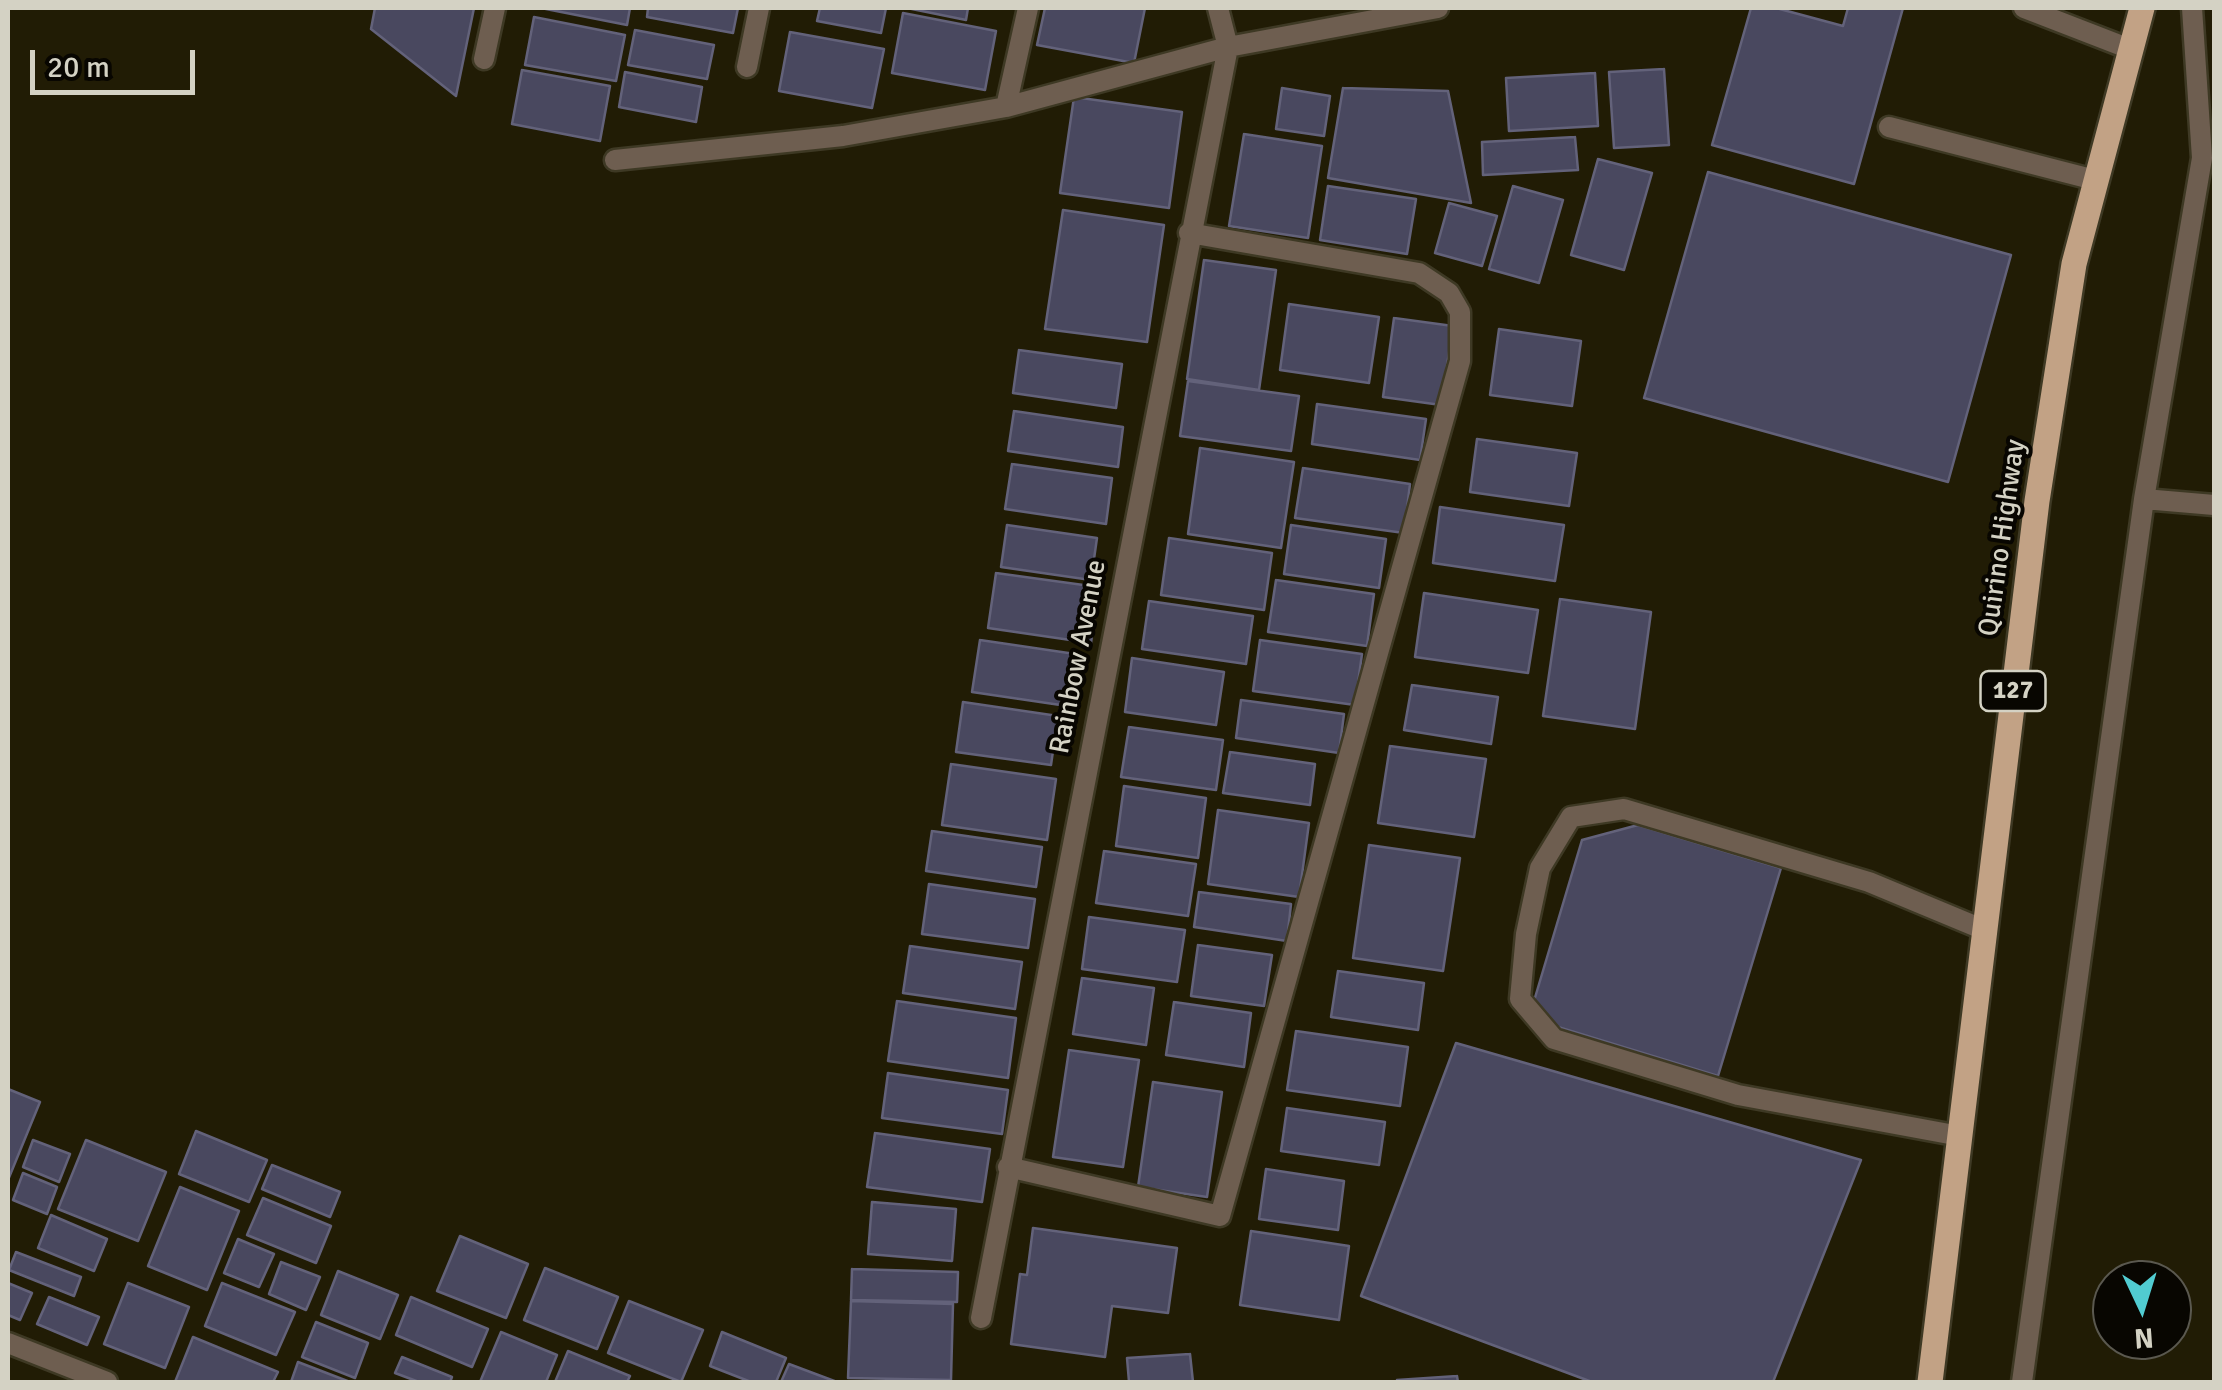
<!DOCTYPE html>
<style>
body{margin:0}
#map{position:relative;width:2222px;height:1390px;overflow:hidden;background:#211c05;font-family:Signika,sans-serif}
canvas{display:block}
.frame{position:absolute;inset:0;border:10px solid #d4d2c4;pointer-events:none}
.north{position:absolute;left:2092px;top:1260px;width:100px;height:100px;box-sizing:border-box;background:#080601;border:2px solid #5a584f;border-radius:50%;rotate:176deg;font-size:28px;font-weight:700;line-height:40px;text-align:center;color:#d4d2c4}
.north::after{content:'';display:block;margin:auto;width:35px;height:45px;background:#51ccd1;clip-path:polygon(50% 0,100% 100%,50% 72%,0 100%)}
.scale{position:absolute;left:30px;top:50px;width:165px;height:45px;box-sizing:border-box;border:5px solid #d4d2c4;border-top:0;padding-left:12px;font-size:30px;line-height:35px;white-space:nowrap;color:#d4d2c4;-webkit-text-stroke:8px #080601;paint-order:stroke}
</style>
<div id="map">
<canvas width="2222" height="1390"></canvas>
<div class="frame"></div>
<div class="north">N</div>
<div class="scale">20 m</div>
</div>
<script>
const context = document.querySelector('canvas').getContext('2d');
context.lineJoin = 'round';
function fill(path, color) {
  context.fillStyle = color;
  context.fill(path, 'evenodd');
}
function toPath(rows) {
  const path = new Path2D();
  for (const r of rows) {
    path.moveTo(r[0], r[1]);
    for (let i = 2; i < r.length; i += 2) path.lineTo(r[i], r[i + 1]);
  }
  return path;
}
function strokePath(path, color, width, dash) {
  context.strokeStyle = color;
  context.lineWidth = width;
  context.lineCap = dash ? 'butt' : 'round';
  context.setLineDash(dash || []);
  context.stroke(path);
}
function drawText(font, color, halo, rows, align = 'center') {
  context.font = font + ' Signika,sans-serif';
  context.lineWidth = 8;
  context.setLineDash([]);
  context.textBaseline = 'middle';
  context.strokeStyle = halo;
  context.fillStyle = color;
  for (const [text, x, y, turn = 0] of rows) {
    context.save();
    context.translate(x, y);
    context.rotate((+turn || 0) * Math.PI / 180);
    context.textAlign = isNaN(turn) ? turn : align;
    if (halo) context.strokeText(text, 0, 0);
    context.fillText(text, 0, 0);
    context.restore();
  }
}
const building = toPath([
 [375,8,474,8,456,96,371,29,375,8],
 [541,8,630,8,627,25,541,8],
 [648,8,738,8,733,33,647,17,648,8],
 [820,8,886,8,881,33,817,21,820,8],
 [907,8,968,8,966,20,907,8],
 [1045,8,1145,8,1134,63,1037,45,1045,8],
 [1751,8,1776,8,1843,26,1848,8,1903,8,1854,184,1712,145,1751,8],
 [903,13,996,31,985,90,892,73,903,13],
 [534,17,625,35,616,81,525,65,534,17],
 [635,30,714,45,707,79,628,65,635,30],
 [790,32,884,49,872,108,779,91,790,32],
 [1664,69,1669,145,1614,148,1609,72,1664,69],
 [522,70,610,86,600,141,512,124,522,70],
 [625,72,702,87,696,122,619,107,625,72],
 [1595,73,1598,126,1509,131,1506,78,1595,73],
 [1282,88,1330,96,1324,136,1276,129,1282,88],
 [1343,88,1448,91,1471,203,1328,178,1343,88],
 [1074,97,1182,112,1169,208,1060,193,1074,97],
 [1244,134,1322,146,1308,238,1229,226,1244,134],
 [1575,137,1578,170,1483,175,1482,142,1575,137],
 [1598,159,1652,173,1624,270,1571,255,1598,159],
 [1708,172,2011,255,1948,482,1644,398,1708,172],
 [1328,186,1416,199,1407,254,1320,240,1328,186],
 [1513,186,1563,200,1539,283,1489,269,1513,186],
 [1449,203,1497,216,1482,266,1435,253,1449,203],
 [1063,210,1164,225,1147,342,1045,329,1063,210],
 [1204,260,1276,270,1259,390,1187,379,1204,260],
 [1289,304,1379,317,1369,383,1280,370,1289,304],
 [1394,318,1453,326,1441,405,1383,397,1394,318],
 [1499,329,1581,341,1572,406,1490,395,1499,329],
 [1019,350,1122,364,1116,408,1013,393,1019,350],
 [1188,381,1299,396,1291,451,1180,436,1188,381],
 [1317,404,1426,419,1420,460,1312,444,1317,404],
 [1014,411,1123,427,1118,467,1008,451,1014,411],
 [1477,439,1577,453,1569,506,1470,492,1477,439],
 [1200,448,1294,462,1281,548,1188,534,1200,448],
 [1012,464,1112,478,1106,524,1005,509,1012,464],
 [1303,468,1410,484,1404,533,1295,518,1303,468],
 [1440,507,1564,525,1555,581,1433,563,1440,507],
 [1007,525,1097,538,1091,580,1001,567,1007,525],
 [1291,525,1386,539,1379,588,1284,574,1291,525],
 [1169,538,1272,553,1264,610,1161,595,1169,538],
 [996,573,1098,587,1091,643,988,628,996,573],
 [1276,580,1374,594,1367,646,1268,632,1276,580],
 [1424,593,1538,610,1528,673,1415,657,1424,593],
 [1560,599,1651,612,1635,729,1543,716,1560,599],
 [1149,601,1253,616,1246,664,1142,649,1149,601],
 [980,640,1082,655,1074,707,972,692,980,640],
 [1260,640,1362,654,1355,705,1253,691,1260,640],
 [1132,658,1224,672,1216,725,1125,712,1132,658],
 [1412,685,1498,697,1491,744,1404,730,1412,685],
 [1241,700,1344,714,1339,753,1236,738,1241,700],
 [963,702,1058,716,1051,765,956,752,963,702],
 [1129,727,1223,740,1216,790,1121,777,1129,727],
 [1390,746,1486,759,1474,837,1378,823,1390,746],
 [1230,752,1315,764,1310,805,1223,793,1230,752],
 [951,764,1056,779,1047,840,942,825,951,764],
 [1124,786,1206,798,1198,858,1116,846,1124,786],
 [1218,810,1309,823,1299,897,1208,884,1218,810],
 [1638,825,1781,868,1718,1076,1558,1027,1534,1001,1582,840,1638,825],
 [932,831,1042,847,1036,887,926,871,932,831],
 [1369,845,1460,858,1443,971,1353,958,1369,845],
 [1104,851,1196,864,1188,916,1096,903,1104,851],
 [929,884,1035,899,1028,948,922,934,929,884],
 [1199,892,1291,904,1287,941,1194,927,1199,892],
 [1089,917,1185,930,1177,982,1082,969,1089,917],
 [1198,945,1272,955,1264,1006,1191,996,1198,945],
 [910,946,1022,962,1015,1009,903,993,910,946],
 [1338,971,1424,983,1418,1030,1331,1017,1338,971],
 [1082,978,1154,988,1146,1045,1073,1034,1082,978],
 [897,1001,1016,1018,1008,1078,888,1061,897,1001],
 [1174,1002,1251,1013,1244,1067,1166,1055,1174,1002],
 [1296,1031,1408,1047,1400,1106,1287,1090,1296,1031],
 [1456,1043,1861,1160,1773,1382,1592,1382,1361,1296,1456,1043],
 [1069,1050,1139,1060,1123,1167,1053,1157,1069,1050],
 [888,1073,1008,1090,1002,1134,882,1118,888,1073],
 [1153,1082,1222,1092,1207,1197,1138,1187,1153,1082],
 [8,1089,40,1102,8,1180,8,1089],
 [1287,1108,1385,1122,1379,1165,1281,1151,1287,1108],
 [196,1131,267,1160,249,1202,179,1174,196,1131],
 [875,1133,990,1149,982,1202,867,1187,875,1133],
 [33,1140,70,1154,59,1182,23,1167,33,1140],
 [86,1140,166,1172,138,1241,58,1209,86,1140],
 [272,1165,340,1192,330,1217,262,1189,272,1165],
 [1266,1169,1344,1181,1338,1230,1259,1219,1266,1169],
 [23,1173,57,1187,47,1214,13,1200,23,1173],
 [180,1187,239,1211,207,1290,148,1266,180,1187],
 [263,1198,331,1226,316,1263,247,1235,263,1198],
 [872,1202,956,1209,952,1261,868,1254,872,1202],
 [51,1215,107,1239,94,1271,38,1248,51,1215],
 [1033,1228,1177,1248,1168,1313,1112,1306,1105,1357,1011,1344,1020,1274,1027,1275,1033,1228],
 [1251,1231,1349,1246,1339,1320,1240,1305,1251,1231],
 [460,1236,528,1264,506,1318,437,1291,460,1236],
 [238,1239,274,1254,259,1287,224,1273,238,1239],
 [16,1252,81,1277,74,1296,9,1270,16,1252],
 [281,1262,320,1277,306,1310,269,1294,281,1262],
 [545,1268,618,1297,597,1349,524,1320,545,1268],
 [852,1269,958,1272,957,1302,851,1300,852,1269],
 [338,1271,398,1295,380,1339,321,1315,338,1271],
 [8,1283,32,1293,20,1320,8,1315,8,1283],
 [128,1283,189,1307,165,1368,104,1344,128,1283],
 [222,1283,295,1312,276,1355,205,1326,222,1283],
 [49,1297,99,1317,87,1345,37,1324,49,1297],
 [411,1297,488,1329,472,1367,396,1335,411,1297],
 [629,1301,703,1330,681,1382,608,1353,629,1301],
 [851,1301,953,1304,951,1380,848,1378,851,1301],
 [316,1322,368,1343,355,1378,302,1357,316,1322],
 [501,1332,557,1355,546,1382,480,1382,501,1332],
 [722,1332,786,1358,776,1382,751,1382,710,1366,722,1332],
 [193,1337,278,1372,273,1382,175,1382,193,1337],
 [568,1351,630,1376,627,1382,555,1382,568,1351],
 [1190,1354,1193,1382,1129,1382,1127,1358,1190,1354],
 [402,1357,452,1377,450,1382,419,1382,395,1373,402,1357],
 [298,1362,350,1382,291,1382,298,1362],
 [789,1364,837,1382,781,1382,789,1364],
 [1457,1376,1458,1382,1397,1382,1397,1380,1457,1376]
]);
const lane = toPath([
 [1889,127,2095,180],
 [2144,499,2214,505],
 [1960,1136,1738,1095,1554,1039,1520,999,1526,934,1540,868,1571,817,1624,809,1869,882,1982,929],
 [2022,1382,2144,499,2202,158,2192,8]
]);
const street = toPath([
 [2024,8,2130,49],
 [484,59,495,8],
 [747,67,759,8],
 [1006,107,1028,8],
 [615,160,843,136,1006,107,1228,47,1438,8],
 [1008,1167,1220,1216,1460,361,1460,312,1449,293,1419,273,1189,233],
 [981,1318,1228,47,1218,8],
 [8,1343,107,1382]
]);
const primary = toPath([
 [1930,1382,2037,501,2074,264,2142,8]
]);
const shields = [
 [2013,691,65]
];
const shieldNames = [
 ["127",2013,691]
];
const streetNames = [
 ["Quirino Highway",2003,538,-82],
 ["Rainbow Avenue",1079,657,-79]
];
fill(building, '#49485f');
strokePath(building, '#63627a', 2.5);
strokePath(lane, '#3e3924', 25);
strokePath(street, '#3e3924', 25);
strokePath(primary, '#3e3924', 30);
strokePath(lane, '#6e5e50', 20);
strokePath(street, '#6e5e50', 20);
strokePath(primary, '#c2a285', 25);
for (const [x, y, w] of shields) {
  const box = new Path2D();
  box.roundRect(x - w / 2, y - 20, w, 40, 8);
  context.fillStyle = '#080601';
  context.fill(box);
  strokePath(box, '#d4d2c4', 2.5);
}
drawText('bold 25px', '#d4d2c4', null, shieldNames);
drawText('28px', '#d4d2c4', '#080601', streetNames);
</script>
